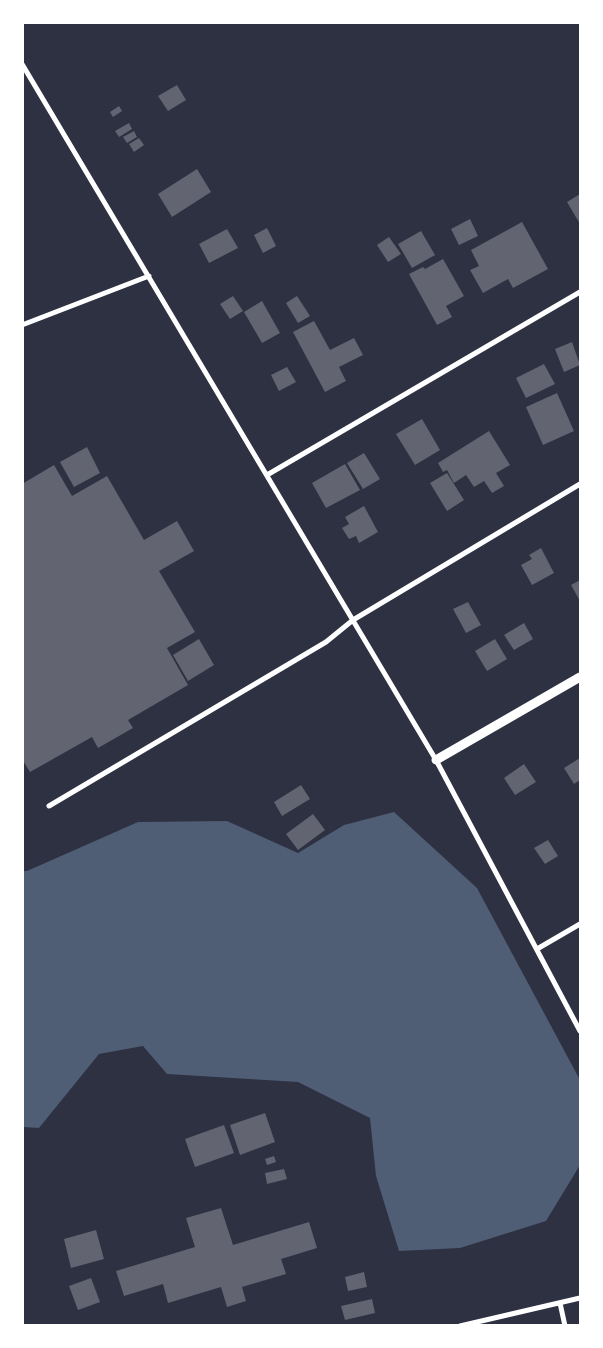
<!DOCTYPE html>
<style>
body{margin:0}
#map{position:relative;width:603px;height:1348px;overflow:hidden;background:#2d3142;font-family:"Fira Sans",sans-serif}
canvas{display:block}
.frame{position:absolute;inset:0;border:24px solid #fff;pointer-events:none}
</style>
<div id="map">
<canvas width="603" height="1348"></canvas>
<div class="frame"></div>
</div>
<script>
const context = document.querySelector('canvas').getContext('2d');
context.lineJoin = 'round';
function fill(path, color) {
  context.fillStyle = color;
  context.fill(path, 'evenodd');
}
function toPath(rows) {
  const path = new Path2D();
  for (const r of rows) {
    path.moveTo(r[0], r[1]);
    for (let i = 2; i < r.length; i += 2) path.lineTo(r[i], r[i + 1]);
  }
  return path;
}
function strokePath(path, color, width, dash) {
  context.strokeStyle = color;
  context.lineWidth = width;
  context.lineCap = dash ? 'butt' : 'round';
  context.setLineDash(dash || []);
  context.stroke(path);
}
const water = toPath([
 [394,812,477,888,580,1080,580,1165,546,1221,460,1248,399,1251,376,1176,370,1118,298,1082,167,1074,143,1046,99,1054,39,1128,23,1127,23,871,27,871,138,822,227,821,298,853,344,825]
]);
const building = toPath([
 [177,85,186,100,168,111,158,96],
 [119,106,122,111,113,117,110,112],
 [129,123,132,129,119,137,115,131],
 [134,131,137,137,127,143,123,137],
 [139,138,144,145,134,152,129,144],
 [197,169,211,192,172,217,158,194],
 [580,194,580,224,567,202],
 [470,219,478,236,459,245,451,229],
 [522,222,548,269,513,288,508,279,483,293,470,270,479,266,471,250],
 [267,228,276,246,263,253,254,235],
 [227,229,238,248,209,263,199,244],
 [421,231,435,255,412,268,398,244],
 [389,237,401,254,388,262,377,245],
 [443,259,464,296,446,306,452,317,437,325,409,274,423,267,425,269],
 [233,296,243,311,230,319,220,304],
 [297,296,310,316,298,323,286,303],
 [262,301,280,333,262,343,244,312],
 [314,321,330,350,354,338,363,355,339,367,346,381,325,392,293,332],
 [572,342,580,365,564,372,555,349],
 [544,364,555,384,526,398,516,378],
 [287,367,296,382,279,391,271,375],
 [557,393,574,431,543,445,526,407],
 [422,419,440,450,415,465,396,434],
 [489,431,510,465,496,473,504,486,492,493,484,481,474,487,466,475,454,483,447,470,443,472,438,463],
 [87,447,100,473,74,487,60,462],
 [364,453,380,479,363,489,347,463],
 [345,464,360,490,326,508,312,483],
 [54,465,72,496,107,476,144,540,177,521,194,551,159,571,195,632,167,648,188,685,128,720,133,728,98,748,92,737,30,772,22,759,22,484],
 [447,473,464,500,447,511,430,483],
 [364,506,378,532,359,543,356,536,349,539,342,528,349,524,345,517],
 [541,548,554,573,532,585,521,565,532,559,529,555],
 [580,580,580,601,571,585],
 [468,602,481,625,466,633,453,609],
 [524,623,533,639,514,650,504,635],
 [199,639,214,665,188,681,173,655],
 [495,639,507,659,487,671,475,651],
 [580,758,580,780,574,784,564,768],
 [524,764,536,782,515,795,504,778],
 [301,785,310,799,282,816,274,802],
 [313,814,325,830,298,850,286,834],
 [548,840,558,856,545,864,534,848],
 [265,1113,275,1142,240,1155,230,1125],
 [224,1125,234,1153,195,1167,185,1139],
 [274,1156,276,1162,267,1165,265,1159],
 [284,1169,287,1179,267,1184,265,1173],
 [221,1208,233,1245,309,1222,317,1248,281,1259,286,1274,242,1287,246,1301,227,1307,221,1287,168,1303,163,1284,124,1296,116,1271,195,1247,186,1218],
 [96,1230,104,1259,71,1268,64,1239],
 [364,1272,367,1287,348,1291,345,1277],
 [91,1278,100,1302,78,1310,69,1286],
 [372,1299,375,1313,345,1320,341,1306]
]);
const minor = toPath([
 [22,64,436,760,580,1031],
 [22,325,149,276],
 [267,475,580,292],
 [49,806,326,642,353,620,580,484],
 [537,949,580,924],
 [560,1303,565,1326],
 [460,1326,580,1298]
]);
const tertiary = toPath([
 [436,760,580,677]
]);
fill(water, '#4f5d75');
fill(building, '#626471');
strokePath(minor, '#fff', 5);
strokePath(tertiary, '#fff', 9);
</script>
